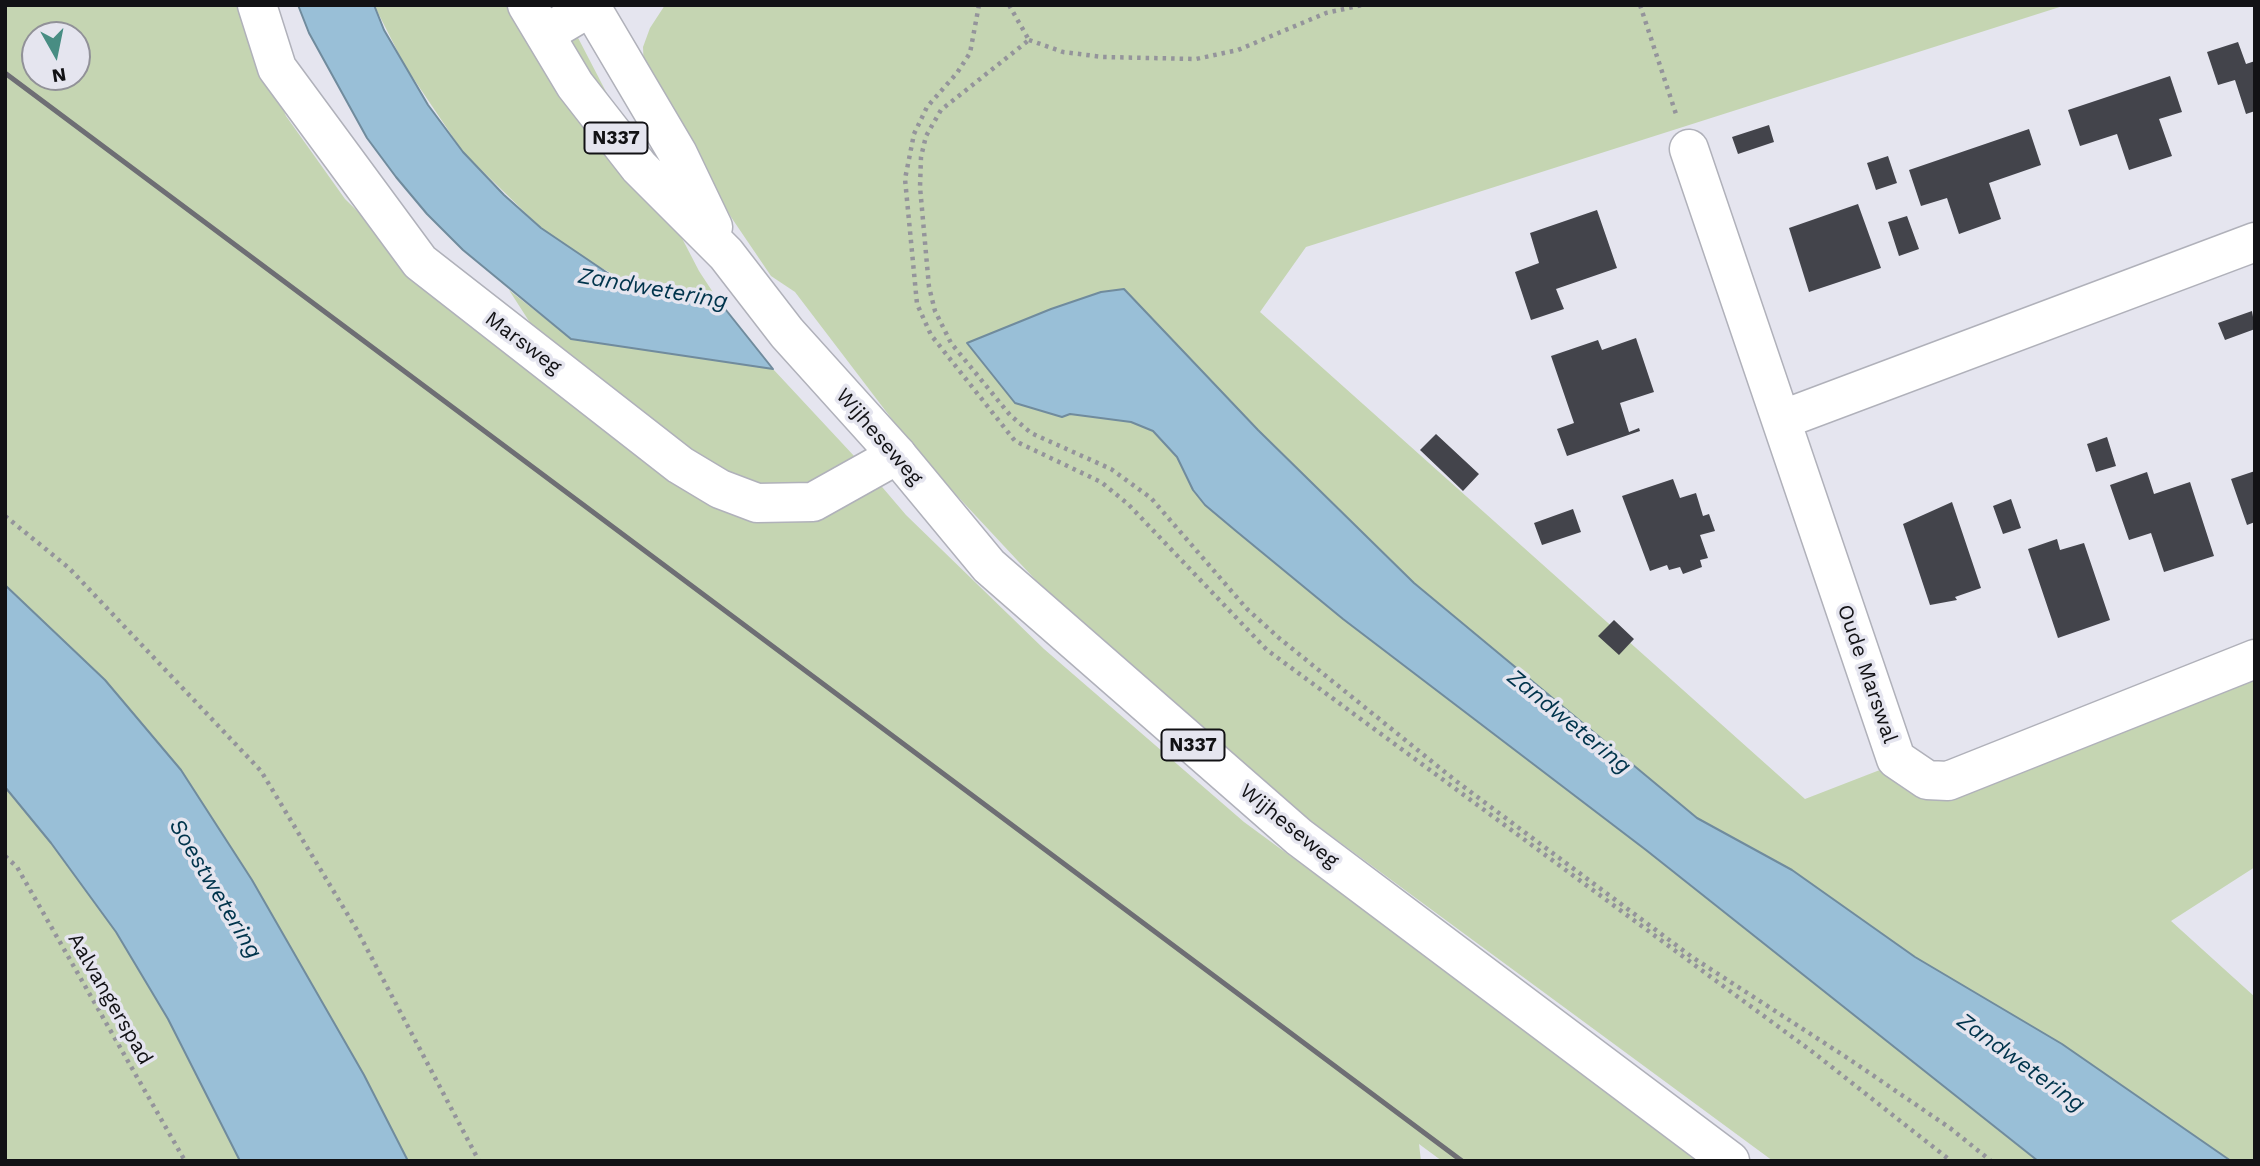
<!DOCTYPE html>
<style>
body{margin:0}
#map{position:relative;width:2260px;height:1166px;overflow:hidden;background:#e5e5ef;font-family:"Work Sans",sans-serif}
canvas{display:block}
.frame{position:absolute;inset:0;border:7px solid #121215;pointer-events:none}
.north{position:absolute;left:21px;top:21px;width:70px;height:70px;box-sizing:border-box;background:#e5e5ef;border:2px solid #919198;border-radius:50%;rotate:171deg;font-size:19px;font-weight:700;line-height:28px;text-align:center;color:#121215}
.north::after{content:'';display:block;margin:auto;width:24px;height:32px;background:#488d83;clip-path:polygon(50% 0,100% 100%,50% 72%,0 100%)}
</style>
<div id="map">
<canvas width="2260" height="1166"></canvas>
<div class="frame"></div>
<div class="north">N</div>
</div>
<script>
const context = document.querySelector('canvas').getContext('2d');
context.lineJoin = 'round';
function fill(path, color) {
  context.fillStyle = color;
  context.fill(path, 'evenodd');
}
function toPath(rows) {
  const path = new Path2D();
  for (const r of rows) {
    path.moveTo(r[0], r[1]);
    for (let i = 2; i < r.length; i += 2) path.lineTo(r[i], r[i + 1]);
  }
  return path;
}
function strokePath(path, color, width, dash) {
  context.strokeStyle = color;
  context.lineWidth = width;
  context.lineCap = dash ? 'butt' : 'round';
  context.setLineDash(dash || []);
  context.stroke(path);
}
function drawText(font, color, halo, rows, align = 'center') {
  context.font = font + ' "Work Sans",sans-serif';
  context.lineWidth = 7;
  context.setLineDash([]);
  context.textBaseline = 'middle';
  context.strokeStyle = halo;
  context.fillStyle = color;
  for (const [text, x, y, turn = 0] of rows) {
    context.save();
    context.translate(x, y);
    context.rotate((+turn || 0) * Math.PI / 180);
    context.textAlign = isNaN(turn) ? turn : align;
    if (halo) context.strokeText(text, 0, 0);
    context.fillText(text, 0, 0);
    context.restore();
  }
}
const green = toPath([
 [5,5,239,5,286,116,345,199,434,286,694,486,877,481,906,515,1044,649,1244,822,1705,1161,1442,1161,1419,1144,1421,1161,408,1161,364,1075,252,880,181,770,105,680,5,585],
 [35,35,77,35,77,77,35,77],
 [374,5,561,5,699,271,718,300,638,287,584,259,541,228,463,152,405,66],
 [665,5,2066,5,1306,247,1260,312,1805,799,1885,768,1896,783,1910,793,1938,798,2255,677,2255,867,2171,921,2255,997,2255,1161,2231,1161,2062,1044,1915,957,1792,870,1697,818,1414,583,1258,430,1124,289,1101,292,1051,309,967,343,1015,403,1062,417,1070,414,1131,422,1153,431,1177,457,1193,490,1205,505,1236,531,1343,619,1646,850,2038,1161,1773,1161,1269,790,1072,619,920,456,795,292,771,276,731,217,644,72,643,47,650,28],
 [509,290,571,339,773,369,855,457,828,473,784,492,752,490,701,462,545,346],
 [5,787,51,843,116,932,168,1019,240,1161,5,1161]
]);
const water = toPath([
 [298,5,374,5,384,30,428,105,463,152,504,195,541,228,612,276,638,287,718,300,773,369,571,339,463,250,427,214,396,177,367,138,309,33,298,5],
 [1124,289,1258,430,1414,583,1697,818,1792,870,1915,957,2062,1044,2231,1161,2038,1161,1646,850,1343,619,1236,531,1205,505,1193,490,1177,457,1153,431,1131,422,1070,414,1062,417,1015,403,967,343,1051,309,1101,292,1124,289],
 [5,585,105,680,181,770,252,880,364,1075,408,1161,240,1161,168,1019,116,932,51,843,5,787,5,585]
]);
const building = toPath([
 [2238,42,2246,64,2255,61,2255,111,2246,114,2235,80,2218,85,2207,52],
 [2170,76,2182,112,2159,119,2172,156,2129,170,2117,134,2080,146,2068,110],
 [1769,125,1774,142,1738,154,1732,137],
 [2029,129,2041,165,1989,183,2001,219,1959,234,1947,198,1921,206,1909,170],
 [1888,156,1897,183,1876,190,1867,163],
 [1858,204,1881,268,1809,292,1789,228],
 [1597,210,1617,268,1556,289,1564,309,1531,320,1515,272,1539,263,1530,233],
 [1907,216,1919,249,1899,256,1888,222],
 [2252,311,2255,329,2225,340,2218,323],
 [1636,338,1654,392,1620,403,1629,432,1639,428,1640,431,1567,456,1557,429,1574,423,1551,356,1598,340,1602,350],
 [1436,434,1479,474,1463,491,1420,450],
 [2107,437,2116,466,2096,472,2087,444],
 [2255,471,2255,522,2247,525,2231,479],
 [2147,472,2154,494,2190,482,2214,556,2164,572,2151,533,2129,540,2110,485],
 [1673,479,1680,498,1696,493,1703,516,1709,514,1715,531,1700,535,1708,558,1700,560,1702,567,1683,574,1680,567,1669,570,1667,565,1650,571,1622,496],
 [2011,499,2021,528,2003,534,1993,506],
 [1952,502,1981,588,1955,597,1957,600,1930,605,1903,524],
 [1573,509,1581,532,1542,545,1534,523],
 [2057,539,2060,550,2084,543,2110,620,2058,638,2028,549],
 [1614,620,1634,639,1619,655,1598,636]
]);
const path = toPath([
 [979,5,970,53,957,73,927,107,914,134,905,179,917,304,931,335,1015,441,1101,482,1128,504,1267,650,1814,1053,1951,1161],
 [1009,5,1029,40,941,110,926,136,921,157,920,187,929,287,935,311,951,343,1010,415,1031,433,1111,469,1151,498,1247,609,1279,638,1456,781,1692,957,1849,1059,1950,1128,1991,1161],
 [1640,5,1676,114],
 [1029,40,1063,52,1103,57,1196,59,1238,50,1326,13,1362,5],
 [5,516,69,568,261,771,357,930,479,1161],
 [5,856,17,867,185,1161]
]);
const minor = toPath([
 [257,5,277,68,420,262,680,465,720,489,757,503,813,502,897,455],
 [545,34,594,5],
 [1689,149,1896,759,1927,780,1948,781,2255,659],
 [1781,420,2255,242]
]);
const major = toPath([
 [527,5,575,85,639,167,726,254,787,333,897,455,989,566,1299,837,1730,1161],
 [590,5,678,154,713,227]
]);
const rail = toPath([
 [5,73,1462,1161]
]);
const shields = [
 [616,138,63],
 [1193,745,63]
];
const shieldNames = [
 ["N337",616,138],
 ["N337",1193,745]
];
const streetNames = [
 ["Marsweg",523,343,37],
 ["Wijheseweg",879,437,49],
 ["Oude Marswal",1867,674,71],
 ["Wijheseweg",1289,826,39],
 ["Aalvangerspad",110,999,60]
];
const waterNames = [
 ["Zandwetering",653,289,10],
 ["Zandwetering",1569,722,39],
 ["Soestwetering",215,889,59],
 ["Zandwetering",2021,1063,36]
];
fill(green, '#c5d5b2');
fill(water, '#99bfd7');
strokePath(water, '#708b9d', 2);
fill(building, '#43444b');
strokePath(minor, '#b0b1ba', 41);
strokePath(major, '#b0b1ba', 41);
strokePath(path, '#94949b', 4.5, [3.5, 5]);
strokePath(minor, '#fff', 38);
strokePath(major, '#fff', 38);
strokePath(rail, '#6e6e74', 5);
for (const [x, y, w] of shields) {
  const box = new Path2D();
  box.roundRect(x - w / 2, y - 15.5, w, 31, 5);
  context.fillStyle = '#e5e5ef';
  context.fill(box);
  strokePath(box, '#121215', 2);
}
drawText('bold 19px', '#121215', null, shieldNames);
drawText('21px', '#121215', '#e5e5ef', streetNames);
drawText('italic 23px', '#00344c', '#e5e5ef', waterNames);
</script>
